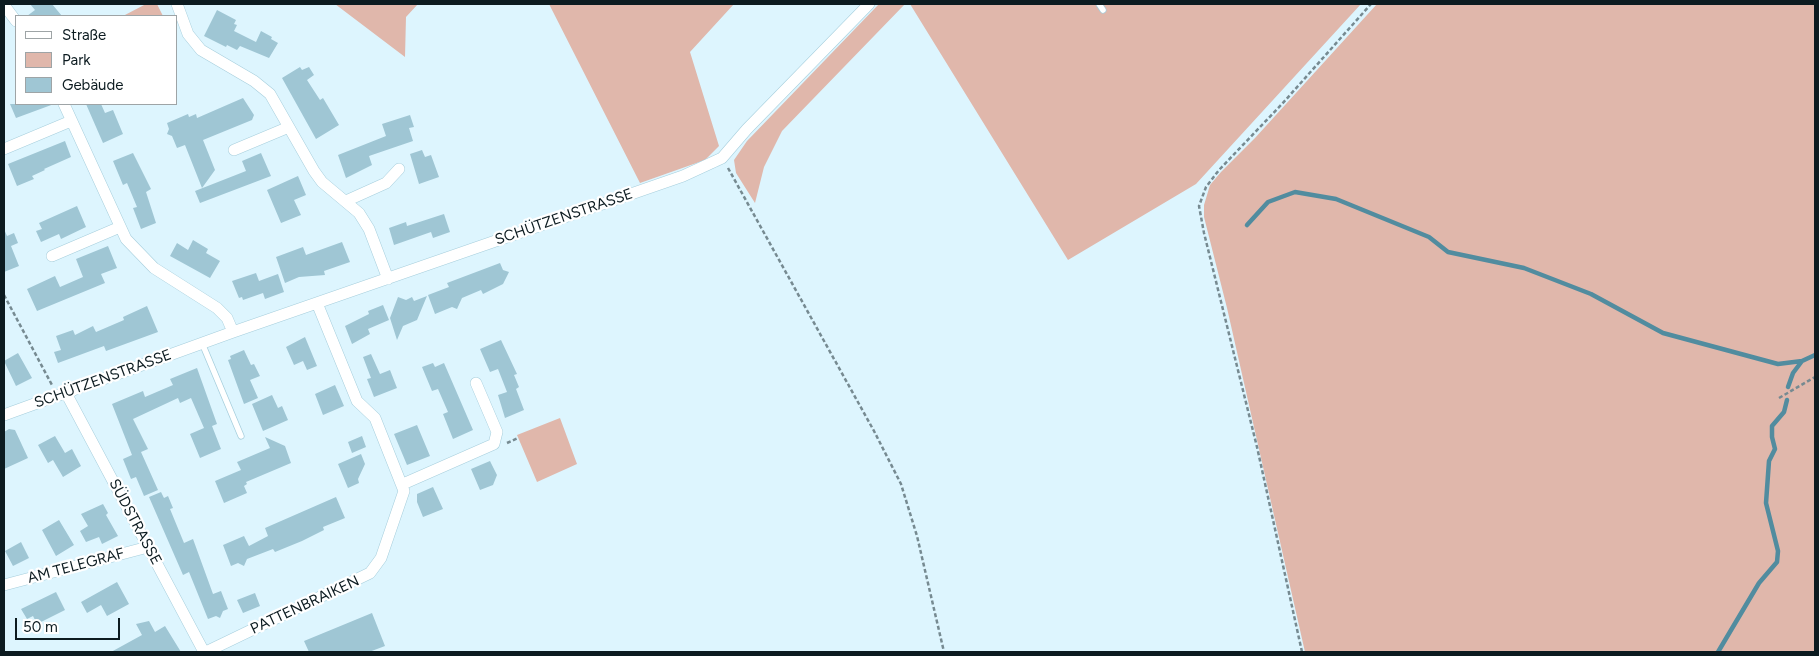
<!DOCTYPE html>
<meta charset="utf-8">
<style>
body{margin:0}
#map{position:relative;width:1819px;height:656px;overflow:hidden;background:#ddf5fe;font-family:Figtree,sans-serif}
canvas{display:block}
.frame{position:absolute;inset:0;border:5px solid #0c1b20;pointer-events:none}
.legend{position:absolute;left:15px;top:15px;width:162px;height:90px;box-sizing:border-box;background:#fff;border:1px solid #9ea4a6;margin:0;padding:6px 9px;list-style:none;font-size:15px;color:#0c1b20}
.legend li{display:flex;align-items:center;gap:10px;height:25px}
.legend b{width:25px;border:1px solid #9ea4a6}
.scale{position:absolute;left:15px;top:618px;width:105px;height:22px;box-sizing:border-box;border:2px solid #0c1b20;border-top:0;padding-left:6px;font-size:15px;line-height:18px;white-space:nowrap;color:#0c1b20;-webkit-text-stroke:4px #fff;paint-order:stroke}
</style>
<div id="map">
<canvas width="1819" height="656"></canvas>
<div class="frame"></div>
<ul class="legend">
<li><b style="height:6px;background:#fff"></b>Straße</li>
<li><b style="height:14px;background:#e0b7ab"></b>Park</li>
<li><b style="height:14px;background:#9fc6d4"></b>Gebäude</li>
</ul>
<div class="scale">50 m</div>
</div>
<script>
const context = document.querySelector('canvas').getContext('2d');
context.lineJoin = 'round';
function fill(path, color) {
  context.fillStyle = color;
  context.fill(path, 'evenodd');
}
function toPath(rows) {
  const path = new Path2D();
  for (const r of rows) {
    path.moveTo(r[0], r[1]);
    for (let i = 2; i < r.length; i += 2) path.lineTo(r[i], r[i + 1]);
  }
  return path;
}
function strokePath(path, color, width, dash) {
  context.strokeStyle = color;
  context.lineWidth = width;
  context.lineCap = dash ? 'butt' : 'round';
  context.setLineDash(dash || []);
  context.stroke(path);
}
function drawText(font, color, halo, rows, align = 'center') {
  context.font = font + ' Figtree,sans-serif';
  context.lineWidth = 4.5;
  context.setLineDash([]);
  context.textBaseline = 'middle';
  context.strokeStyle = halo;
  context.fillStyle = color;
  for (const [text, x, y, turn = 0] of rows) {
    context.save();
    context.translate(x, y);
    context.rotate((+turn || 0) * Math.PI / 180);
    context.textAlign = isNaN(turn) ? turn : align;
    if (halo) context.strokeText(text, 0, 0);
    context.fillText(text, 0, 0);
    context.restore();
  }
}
const green = toPath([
 [146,4,157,4,163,16,123,16],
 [335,4,418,4,406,17,405,57],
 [549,4,734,4,690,52,719,146,705,160,640,183],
 [879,4,905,4,782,131,764,167,755,203,736,173,734,160,747,141],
 [910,4,1361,4,1196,184,1068,260],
 [1377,4,1815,4,1815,652,1305,652,1227,308,1204,217,1204,205,1210,185,1221,172,1255,138],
 [560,418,577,464,537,482,517,435]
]);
const stream = toPath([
 [1247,225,1268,202,1295,192,1336,199,1429,237,1448,252,1524,268,1591,294,1663,333,1778,364,1802,361],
 [1788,387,1793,373,1802,361,1815,355],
 [1718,652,1759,583,1777,562,1778,551,1766,503,1769,461,1775,449,1772,437,1772,426,1784,412,1787,400]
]);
const building = toPath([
 [30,4,52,4,62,16,27,16,35,10],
 [217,10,236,20,234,24,237,25,234,31,256,42,261,31,272,37,271,39,278,43,269,58,240,46,237,50,227,45,226,47,204,36],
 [300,67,302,70,309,67,314,75,307,80,320,100,323,98,339,125,316,139,282,78],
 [243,98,254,115,252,120,203,140,215,170,202,188,185,145,177,148,172,136,167,134,169,129,167,123,188,114,189,117,196,114,197,118],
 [10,104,54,104,16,118],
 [86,104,101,104,105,113,113,110,123,134,103,143],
 [410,115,414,127,409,128,413,141,369,156,372,165,346,178,338,155,386,136,382,124],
 [65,141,71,157,44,169,45,170,32,176,34,179,17,186,8,164],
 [422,150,425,157,431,155,439,177,419,184,410,154],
 [133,153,151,189,146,192,156,223,141,229,133,208,137,207,127,183,123,185,113,161],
 [261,153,271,176,200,203,195,191,246,171,242,161],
 [298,176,306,195,294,200,301,215,281,223,267,190],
 [77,206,86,227,61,239,59,234,41,242,36,231,42,229,39,223],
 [444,214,450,232,433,238,431,232,394,245,389,228,406,222,407,226],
 [4,229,7,236,14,233,18,243,11,246,19,266,4,272],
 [193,240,208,249,206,253,220,261,210,278,170,256,177,243,188,250],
 [342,242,350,262,324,271,325,275,299,277,285,283,276,257,303,247,306,255],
 [108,246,117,268,101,274,105,283,37,311,27,289,55,276,60,287,83,277,76,259],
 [500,263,503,270,509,272,503,284,483,294,481,290,462,298,457,309,452,307,435,314,428,295,449,287,447,283],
 [256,273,259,281,278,274,284,292,265,299,263,293,243,300,242,297,239,298,232,281],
 [427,296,417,320,403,326,397,340,390,318,398,297,406,300,412,297,414,301],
 [383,305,389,320,368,329,370,334,352,344,345,326,369,314,368,311],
 [147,306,158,332,106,351,104,346,58,363,54,352,61,350,56,336,73,330,75,335,93,326,96,332,124,320,123,317],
 [305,337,317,366,307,370,303,361,294,365,286,347],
 [501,340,517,374,514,375,519,387,516,389,524,410,505,418,498,395,507,392,498,369,490,372,480,349],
 [244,350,251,365,254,364,260,376,250,380,258,398,244,404,228,360,231,359,230,356],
 [18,353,32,378,16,386,4,361],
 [371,354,380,374,390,370,397,388,374,397,367,379,371,378,363,357],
 [433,363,435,367,444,363,473,430,453,439,443,414,448,412,438,389,432,391,422,367],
 [197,368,217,424,212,426,221,449,200,458,190,434,204,428,191,398,180,403,178,398,133,419,148,449,141,452,158,490,144,496,136,477,131,479,123,459,132,455,112,404,143,391,145,397,173,385,170,379],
 [335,385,344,406,323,415,315,394],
 [272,395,278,408,282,406,288,420,263,431,252,404],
 [417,425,430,456,407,465,394,434],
 [9,429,15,430,28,458,4,469,4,432],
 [55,436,65,453,72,449,81,466,63,477,53,460,48,463,38,445],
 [362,436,366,447,352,453,348,442],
 [265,437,285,446,291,463,246,482,247,484,244,486,247,493,224,503,215,481,241,470,237,462,270,448],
 [361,454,365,464,358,479,359,483,348,488,338,464],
 [490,461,497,475,493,485,480,490,471,469],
 [433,487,443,509,423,517,417,502,417,494],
 [161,492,164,498,168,496,173,508,170,509,184,543,193,539,213,594,221,591,228,609,223,611,220,618,216,616,208,619,189,572,183,575,149,497],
 [336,497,345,518,323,527,324,530,302,541,275,552,273,549,247,559,244,566,238,563,231,566,223,545,244,536,249,546,268,536,265,528],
 [103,504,108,513,106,515,118,536,102,544,99,537,86,542,80,531,88,526,81,514],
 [59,520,74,545,56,556,42,530],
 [21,542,29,558,13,566,5,551],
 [117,582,129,604,107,616,101,605,87,613,81,602],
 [56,592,65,610,37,624,33,616,27,619,21,609],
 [255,593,260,606,243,613,237,600],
 [372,613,385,646,369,652,309,652,304,641],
 [149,621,155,632,165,626,181,652,111,652,142,635,136,624]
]);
const path = toPath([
 [728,168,874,431,901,484,917,536,944,652],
 [4,295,52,385],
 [1779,398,1815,377],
 [507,443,518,438],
 [1302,652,1257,447,1204,233,1199,206,1206,187,1219,170,1282,104,1371,4]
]);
const service = toPath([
 [1099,4,1103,10],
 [202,343,241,436]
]);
const minor = toPath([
 [177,4,188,34,201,50,254,81,270,94,314,171,322,182,359,213,369,229,388,279],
 [4,5,16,21],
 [64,104,126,239,154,268,217,308,227,318,233,332],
 [4,149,71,121],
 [234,150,289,127],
 [346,201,386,183,399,169],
 [52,256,120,227],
 [66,393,204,652],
 [4,415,233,332,683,176,722,158,747,129,869,4],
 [403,484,494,444,497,432,476,383],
 [4,585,148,547],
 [206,652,370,573,381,558,404,491,375,418,357,401,317,303]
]);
const streetNames = [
 ["SCHÜTZENSTRASSE",564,217,-19],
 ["SCHÜTZENSTRASSE",103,379,-20],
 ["SÜDSTRASSE",135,522,62],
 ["AM TELEGRAF",76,566,-15],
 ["PATTENBRAIKEN",305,605,-25]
];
fill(green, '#e0b7ab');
strokePath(stream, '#518c9f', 4.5);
fill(building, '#9fc6d4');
strokePath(service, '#a6cedc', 7);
strokePath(minor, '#a6cedc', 12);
strokePath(path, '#768a91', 2.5, [4, 2.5]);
strokePath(service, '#fff', 5.5);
strokePath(minor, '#fff', 11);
drawText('15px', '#0c1b20', '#fff', streetNames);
</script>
